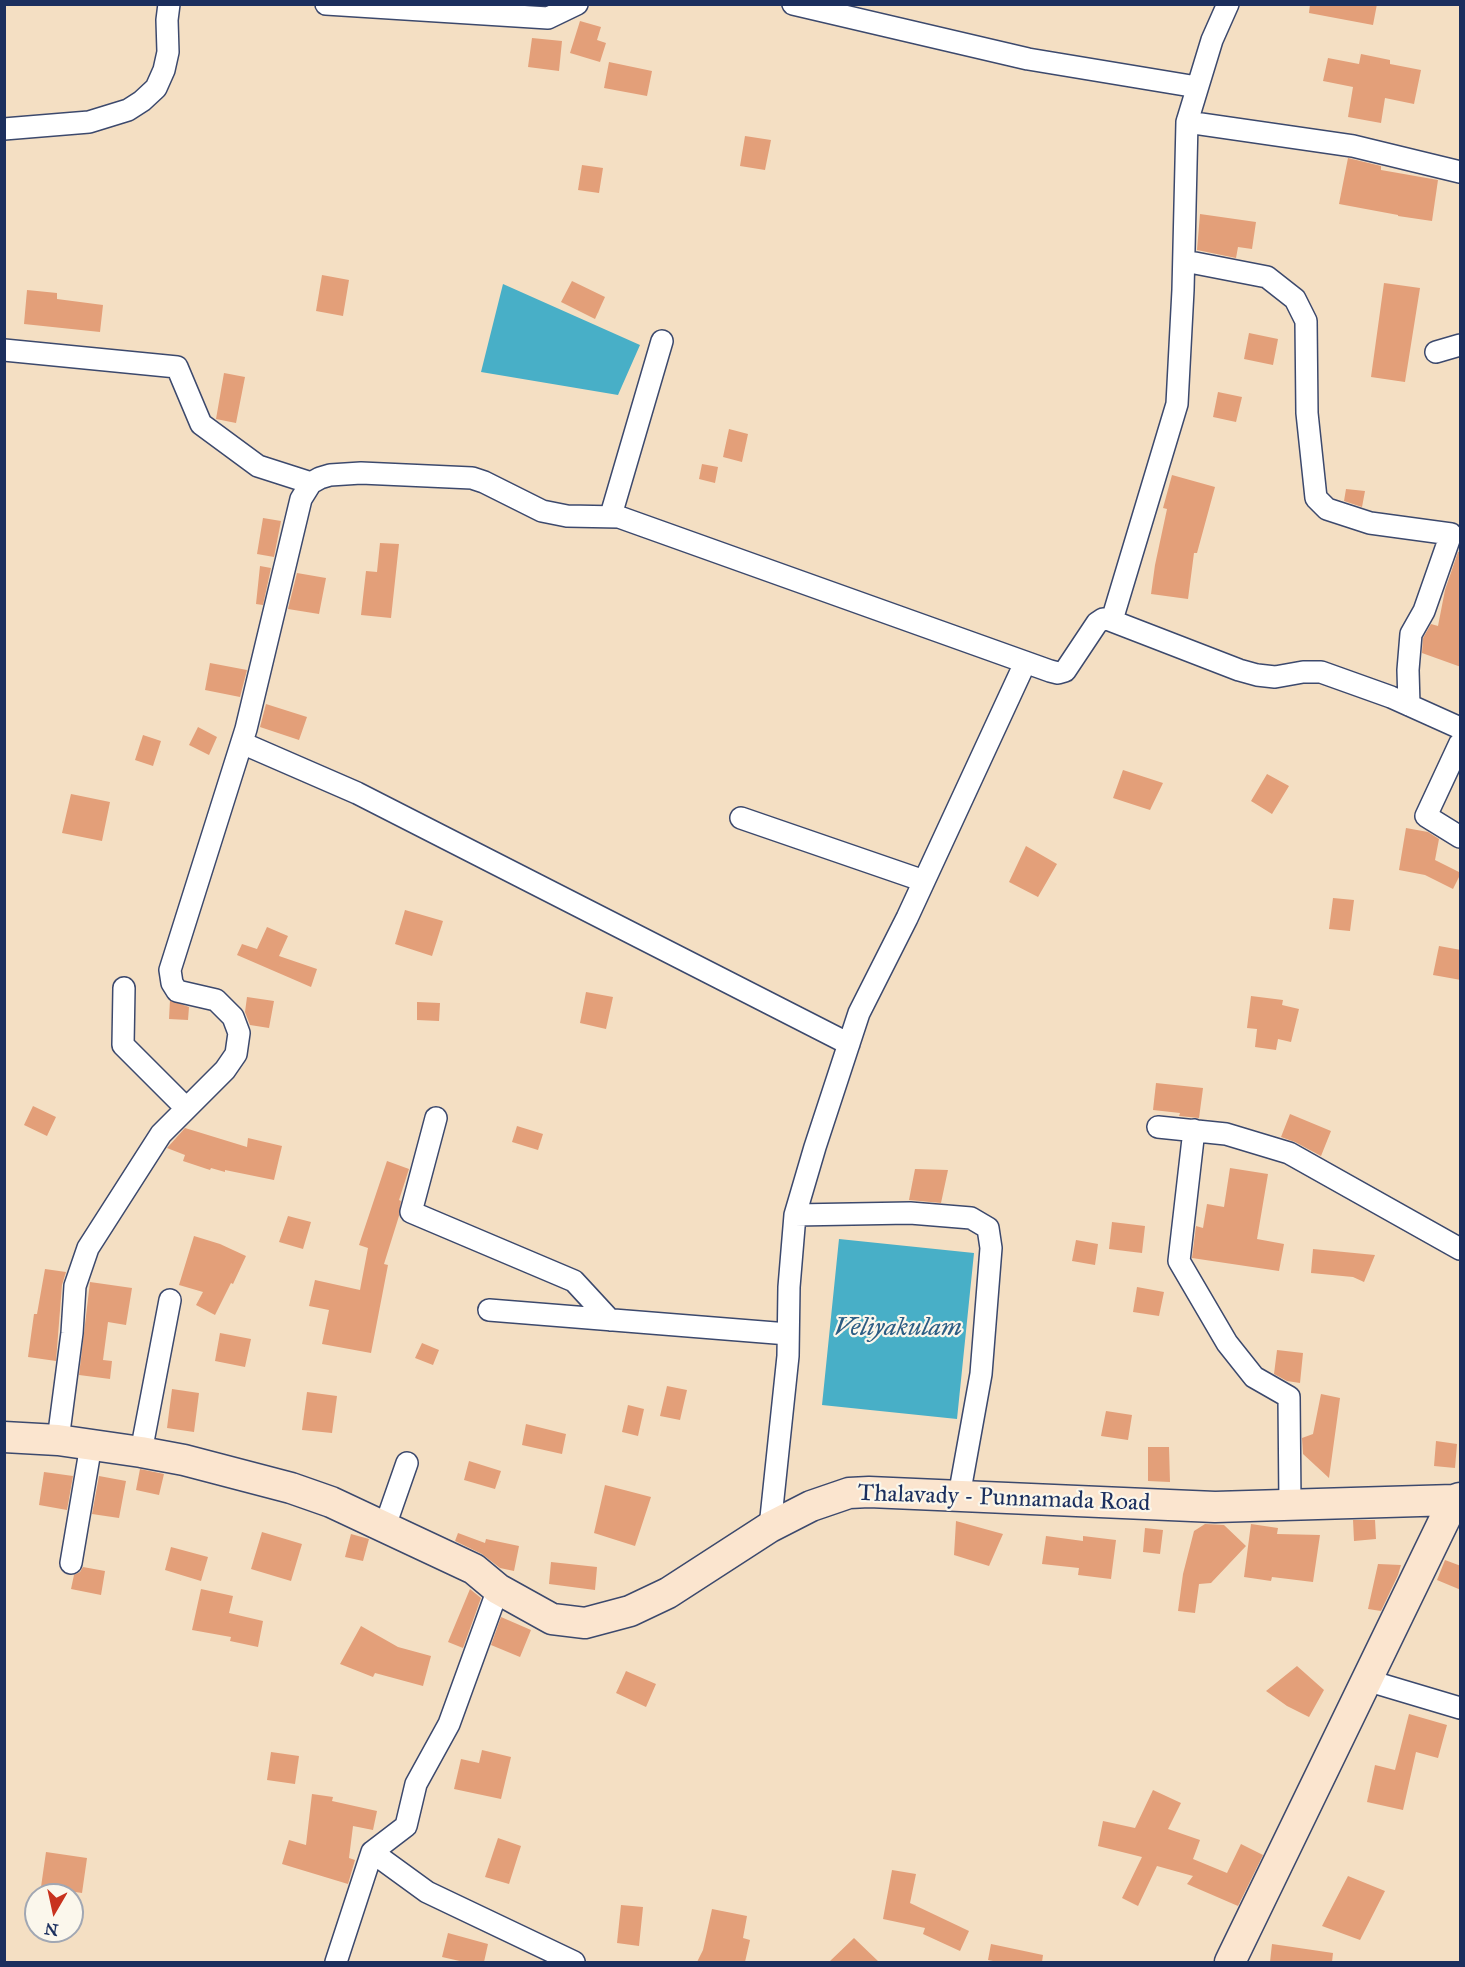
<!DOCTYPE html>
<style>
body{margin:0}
#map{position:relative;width:1465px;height:1967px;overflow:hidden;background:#f4dfc3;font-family:"IM FELL Great Primer",serif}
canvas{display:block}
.frame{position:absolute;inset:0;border:6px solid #1b2f5e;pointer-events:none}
.north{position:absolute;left:24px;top:1883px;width:60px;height:60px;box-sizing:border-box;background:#fbf7ec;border:2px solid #a1a7b3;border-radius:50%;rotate:189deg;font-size:16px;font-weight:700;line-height:24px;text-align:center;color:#1b2f5e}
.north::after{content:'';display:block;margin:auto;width:21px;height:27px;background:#c8321e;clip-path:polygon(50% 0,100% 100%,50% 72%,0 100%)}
</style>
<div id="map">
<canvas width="1465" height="1967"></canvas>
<div class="frame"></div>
<div class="north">N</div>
</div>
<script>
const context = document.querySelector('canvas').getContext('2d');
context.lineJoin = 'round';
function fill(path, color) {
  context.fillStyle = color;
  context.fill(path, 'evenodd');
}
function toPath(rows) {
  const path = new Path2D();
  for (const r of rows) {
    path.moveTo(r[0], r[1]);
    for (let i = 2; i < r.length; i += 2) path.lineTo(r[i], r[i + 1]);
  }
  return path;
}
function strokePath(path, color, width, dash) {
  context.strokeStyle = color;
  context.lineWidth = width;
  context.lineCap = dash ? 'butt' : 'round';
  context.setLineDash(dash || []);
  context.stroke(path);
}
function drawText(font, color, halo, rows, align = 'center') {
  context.font = font + ' "IM FELL Great Primer",serif';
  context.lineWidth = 4.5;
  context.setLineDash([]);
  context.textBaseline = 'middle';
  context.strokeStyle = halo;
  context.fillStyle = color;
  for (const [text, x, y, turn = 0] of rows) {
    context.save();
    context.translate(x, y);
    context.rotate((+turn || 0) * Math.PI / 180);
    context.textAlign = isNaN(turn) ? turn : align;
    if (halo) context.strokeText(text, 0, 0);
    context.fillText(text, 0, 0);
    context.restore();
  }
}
const water = toPath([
 [503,284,640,345,618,395,481,372],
 [839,1239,974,1253,957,1419,822,1405]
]);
const building = toPath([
 [1310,4,1377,4,1373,25,1309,13],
 [580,21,601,27,597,40,606,43,600,62,570,53],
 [532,38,562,41,559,71,528,67],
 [1361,54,1390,60,1390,64,1421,70,1414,104,1385,98,1381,123,1348,117,1353,87,1323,81,1328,58,1359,64],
 [609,62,652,71,647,96,604,88],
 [745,136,771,140,765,170,740,166],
 [1348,158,1381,166,1381,170,1438,180,1432,221,1398,216,1398,215,1339,204],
 [582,165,603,168,599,193,578,190],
 [1200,214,1256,222,1252,249,1238,247,1236,258,1197,250],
 [322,275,349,280,343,316,316,311],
 [572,281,605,297,595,319,561,302],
 [1384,283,1420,288,1405,382,1371,377],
 [27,290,57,293,57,299,103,305,100,332,24,324],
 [1249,333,1278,339,1273,365,1244,359],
 [224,373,245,377,236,423,216,419],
 [1218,392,1242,397,1236,422,1213,417],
 [729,429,748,434,742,462,723,457],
 [702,464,718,467,715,483,699,479],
 [1172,475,1215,487,1197,553,1194,553,1188,599,1151,594,1155,565,1167,509,1163,508],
 [1346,489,1365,491,1362,507,1344,501],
 [263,518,281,521,274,557,257,554],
 [380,543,399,544,391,618,361,615,366,571,377,572],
 [1458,552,1461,552,1461,667,1422,653,1423,638,1431,624,1438,626,1445,590],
 [260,566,271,568,263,605,256,604],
 [297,573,326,578,319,614,288,609],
 [210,663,247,670,240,697,205,690],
 [266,704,307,717,299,740,260,727],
 [198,727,217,737,209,755,189,745],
 [143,735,161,741,153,766,135,760],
 [1123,770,1163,783,1150,810,1113,798],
 [1267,774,1289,786,1272,814,1251,801],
 [71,794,110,802,102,841,62,833],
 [1406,828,1428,832,1439,839,1435,860,1461,873,1453,889,1425,875,1399,870],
 [1026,846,1057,864,1038,897,1009,882],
 [1333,898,1354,900,1350,931,1329,929],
 [405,910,443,921,432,956,395,944],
 [267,927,288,936,279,956,317,969,311,987,237,955,242,944,257,949],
 [1439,946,1461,950,1461,980,1433,975],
 [586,992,613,997,606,1029,580,1023],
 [1251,996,1283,1000,1282,1005,1299,1009,1291,1042,1278,1039,1276,1050,1255,1047,1257,1029,1247,1028],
 [247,997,274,1001,269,1028,250,1025,245,1012],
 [170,1000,189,1007,188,1020,169,1019],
 [417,1002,440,1003,439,1021,417,1020],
 [1156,1083,1203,1088,1199,1118,1179,1116,1180,1113,1153,1110],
 [33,1106,56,1117,47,1136,24,1125],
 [1290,1114,1331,1131,1321,1156,1295,1142,1281,1137],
 [517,1126,543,1134,538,1150,512,1142],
 [185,1128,247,1147,248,1138,282,1146,274,1180,225,1170,225,1172,211,1168,210,1170,183,1161,185,1155,167,1148],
 [387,1161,409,1169,399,1200,401,1201,399,1216,384,1264,388,1265,371,1353,322,1344,329,1310,309,1306,315,1280,360,1290,368,1248,359,1245],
 [1230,1168,1268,1174,1257,1239,1284,1244,1279,1271,1192,1258,1196,1226,1203,1228,1207,1204,1224,1207],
 [915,1169,948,1170,941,1203,909,1200],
 [288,1216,311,1222,303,1249,279,1242],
 [1112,1222,1145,1226,1142,1253,1109,1249],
 [194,1236,220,1244,246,1256,233,1284,231,1283,215,1315,196,1305,203,1292,179,1285],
 [1076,1240,1098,1244,1095,1265,1072,1261],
 [1313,1249,1375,1255,1364,1282,1353,1277,1311,1273],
 [45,1269,66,1272,62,1285,56,1361,28,1357,34,1314,37,1314],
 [90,1282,132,1288,126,1325,108,1322,103,1360,112,1361,110,1379,79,1375],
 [1137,1287,1164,1292,1159,1316,1133,1312],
 [220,1333,251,1339,245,1367,215,1361],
 [422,1343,439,1350,433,1365,415,1358],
 [1277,1350,1303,1353,1300,1383,1287,1381,1274,1374],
 [667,1386,687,1390,680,1420,660,1416],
 [172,1389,199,1393,194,1432,167,1428],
 [307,1392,337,1396,332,1433,302,1430],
 [1321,1394,1340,1398,1329,1478,1303,1454,1302,1438,1313,1434],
 [628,1405,644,1409,638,1436,622,1432],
 [1106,1411,1132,1415,1128,1440,1101,1436],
 [526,1424,566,1434,562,1454,522,1445],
 [1436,1441,1457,1444,1455,1468,1434,1466],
 [1148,1447,1169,1447,1170,1482,1148,1481],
 [469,1461,501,1471,495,1489,464,1480],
 [140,1469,164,1474,159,1495,136,1490],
 [44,1472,73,1476,67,1510,39,1505],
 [99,1476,126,1481,119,1518,92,1514],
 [605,1485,651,1497,635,1546,594,1533],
 [1353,1520,1375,1520,1376,1539,1354,1541],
 [956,1521,1003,1534,989,1566,954,1555],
 [1205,1524,1224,1525,1246,1546,1211,1583,1199,1584,1195,1613,1178,1611,1183,1574,1194,1531],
 [1251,1524,1278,1528,1277,1534,1320,1535,1313,1582,1272,1577,1271,1581,1244,1577],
 [1145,1528,1163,1530,1160,1554,1143,1552],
 [262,1532,302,1544,291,1581,251,1569],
 [458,1533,485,1543,486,1539,519,1546,514,1571,500,1568,482,1554,455,1541],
 [351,1534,369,1539,363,1561,345,1557],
 [1046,1536,1083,1541,1083,1536,1116,1540,1111,1579,1078,1575,1079,1568,1042,1564],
 [171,1547,208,1557,201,1581,165,1570],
 [1445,1560,1461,1566,1461,1590,1437,1580],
 [551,1562,597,1567,595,1590,549,1584],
 [1378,1564,1401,1565,1398,1575,1381,1611,1368,1609],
 [83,1567,105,1571,101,1595,71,1589,74,1575,80,1572],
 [201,1589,233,1596,229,1613,263,1621,258,1647,230,1641,231,1637,192,1630],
 [470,1589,481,1598,463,1648,448,1642],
 [501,1617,531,1630,520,1657,491,1645],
 [361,1626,398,1647,431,1656,423,1686,375,1673,373,1677,340,1664],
 [1297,1666,1324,1690,1309,1717,1287,1706,1266,1691],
 [626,1671,656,1684,646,1707,616,1693],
 [1409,1714,1447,1725,1438,1758,1416,1752,1403,1810,1367,1802,1375,1765,1395,1770],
 [482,1750,511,1757,501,1799,454,1789,461,1759,479,1763],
 [271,1752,299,1756,295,1784,267,1780],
 [1153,1790,1181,1803,1168,1829,1200,1840,1193,1859,1227,1873,1241,1844,1263,1855,1238,1906,1187,1884,1193,1876,1157,1866,1138,1906,1122,1898,1142,1857,1098,1846,1103,1821,1135,1828],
 [312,1794,333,1797,332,1801,377,1811,373,1830,353,1826,349,1858,355,1860,348,1884,282,1864,289,1840,306,1845],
 [498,1838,521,1846,509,1884,485,1877],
 [46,1852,87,1858,82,1893,41,1887],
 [892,1870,916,1874,910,1903,969,1931,960,1951,923,1934,925,1928,883,1919],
 [1348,1876,1385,1891,1360,1940,1322,1926],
 [621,1905,643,1907,639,1946,617,1943],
 [712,1909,747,1916,743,1938,750,1940,745,1962,697,1962,703,1950],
 [448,1933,488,1944,484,1962,464,1962,442,1957],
 [854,1938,879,1962,829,1962],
 [991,1944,1043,1955,1042,1962,998,1962,988,1960],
 [1272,1944,1333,1953,1332,1962,1270,1962]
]);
const street = toPath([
 [326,4,548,18,577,4],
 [793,4,1028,59,1197,87],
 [1187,122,1353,146,1460,172],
 [4,129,89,122,128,110,142,101,156,88,164,70,168,52,167,20,169,4],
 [1184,263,1195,263,1267,277,1295,299,1306,321,1307,413,1316,498,1327,509,1370,523,1451,534,1424,611,1411,634,1408,670,1409,705],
 [4,350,177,367,201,424,258,466,311,483],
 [1436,352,1460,345],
 [611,515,662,341],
 [1112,620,1177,404,1183,290,1187,122,1212,40,1228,4],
 [242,743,357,793,849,1044],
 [1460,743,1426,816,1460,837],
 [741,818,924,881],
 [124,988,123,1045,186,1108],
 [436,1118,411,1212,574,1281,610,1320],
 [1158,1127,1226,1134,1289,1153,1460,1249],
 [1194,1130,1179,1261,1227,1343,1254,1377,1289,1397,1290,1505],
 [795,1215,910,1213,971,1218,988,1228,991,1248,981,1374,959,1496],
 [489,1310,788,1334],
 [58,1440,72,1333,75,1286,88,1248,161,1134,225,1070,236,1054,239,1033,233,1017,216,1000,177,991,172,983,170,970,246,729,301,499,311,483,320,478,330,475,361,473,472,478,484,482,542,511,567,516,619,517,1050,671,1058,673,1065,671,1097,623,1103,619,1107,619,1239,670,1257,675,1275,677,1303,672,1321,672,1391,697,1460,728],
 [141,1452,170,1300],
 [385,1526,407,1463],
 [770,1527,788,1356,789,1287,795,1215,815,1147,859,1013,907,918,1025,663],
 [71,1563,91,1445],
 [498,1589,449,1724,416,1784,406,1826,372,1852,427,1892,574,1962],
 [1366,1680,1460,1708],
 [336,1962,372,1852]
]);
const secondary = toPath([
 [4,1437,58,1440,141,1452,184,1460,291,1488,331,1502,474,1569,498,1589,552,1619,585,1623,630,1611,668,1593,770,1527,811,1506,849,1493,869,1492,1215,1507,1454,1500,1460,1498],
 [1230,1962,1454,1500]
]);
const streetNames = [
 ["Thalavady - Punnamada Road",1004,1499,2]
];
const waterNames = [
 ["Veliyakulam",898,1329]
];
fill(water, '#48afc7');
fill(building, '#e39f79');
strokePath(street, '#3c496d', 24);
strokePath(secondary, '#3c496d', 33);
strokePath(street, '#fff', 21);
strokePath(secondary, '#fbe5cf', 30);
drawText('24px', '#1b2f5e', '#fbf7ec', streetNames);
drawText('italic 26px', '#2b5c83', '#fbf7ec', waterNames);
</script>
